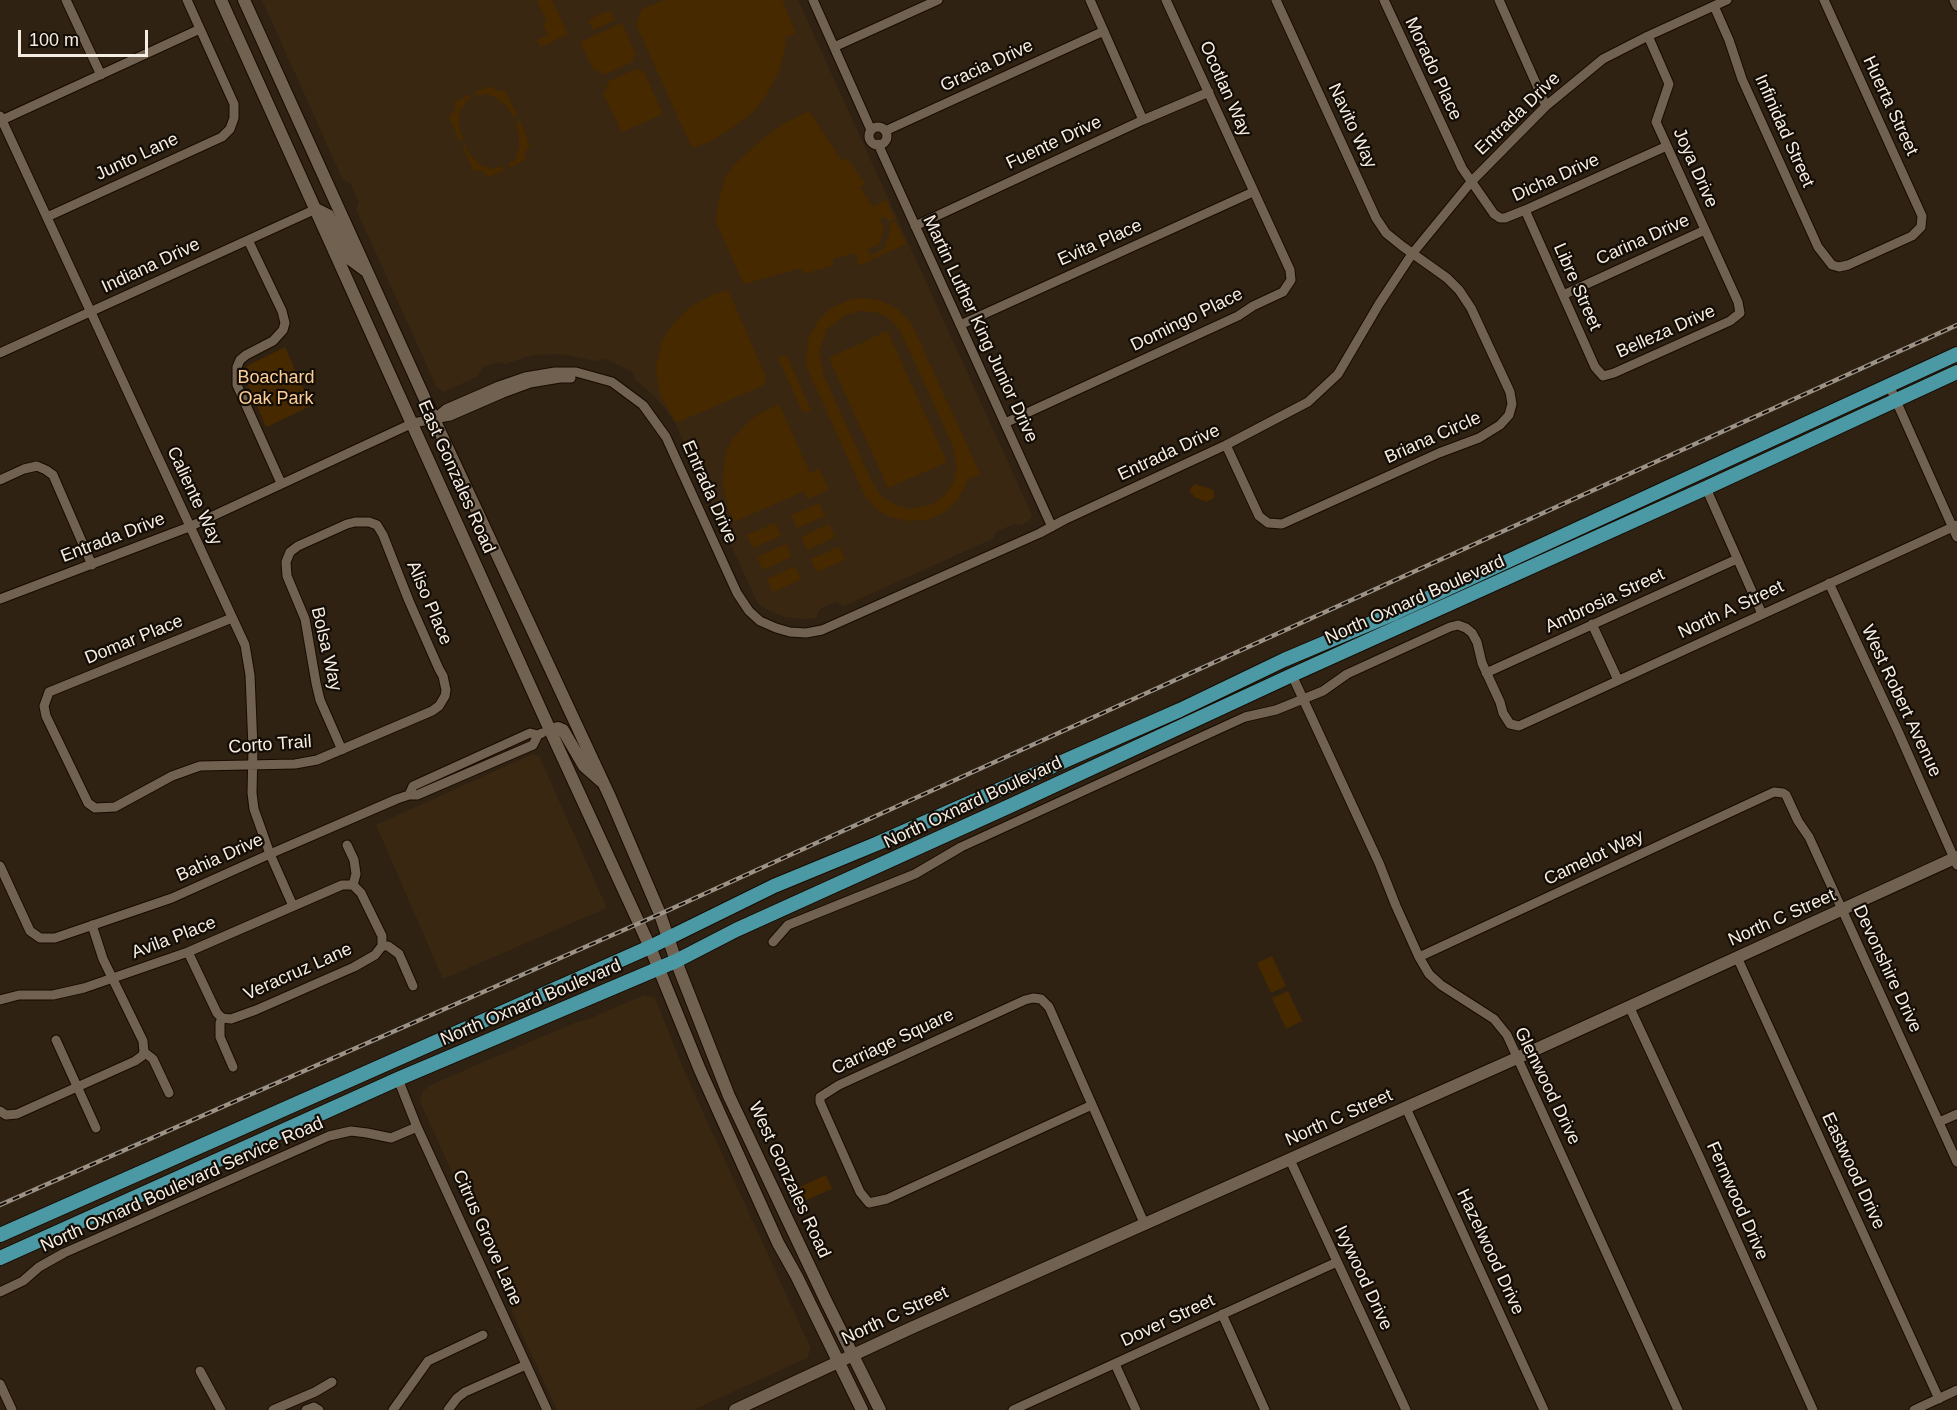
<!DOCTYPE html>
<style>
body{margin:0}
#map{position:relative;width:1957px;height:1410px;overflow:hidden;background:#2f2212;font-family:Helvetica,sans-serif}
canvas{display:block}
.scale{position:absolute;left:18px;top:30px;width:130px;height:27px;box-sizing:border-box;border:3px solid #f5ece2;border-top:0;padding-left:8px;font-size:18px;line-height:21px;white-space:nowrap;color:#f5ece2;-webkit-text-stroke:4px #130d06;paint-order:stroke}
</style>
<div id="map">
<canvas width="1957" height="1410"></canvas>
<div class="scale">100 m</div>
</div>
<script>
const context = document.querySelector('canvas').getContext('2d');
context.lineJoin = 'round';
function fill(path, color) {
  context.fillStyle = color;
  context.fill(path, 'evenodd');
}
function toPath(rows) {
  const path = new Path2D();
  for (const r of rows) {
    if (r.length === 3) {
      path.moveTo(r[0] + r[2], r[1]);
      path.arc(r[0], r[1], r[2], 0, 2 * Math.PI);
      continue;
    }
    path.moveTo(r[0], r[1]);
    for (let i = 2; i < r.length; i += 2) path.lineTo(r[i], r[i + 1]);
  }
  return path;
}
function strokePath(path, color, width, dash) {
  context.strokeStyle = color;
  context.lineWidth = width;
  context.lineCap = dash ? 'butt' : 'round';
  context.setLineDash(dash || []);
  context.stroke(path);
}
function drawText(font, color, halo, rows, align = 'center') {
  context.font = font + ' Helvetica,sans-serif';
  context.lineWidth = 4.5;
  context.setLineDash([]);
  context.textBaseline = 'middle';
  context.strokeStyle = halo;
  context.fillStyle = color;
  for (const [text, x, y, turn = 0] of rows) {
    context.save();
    context.translate(x, y);
    context.rotate((+turn || 0) * Math.PI / 180);
    context.textAlign = isNaN(turn) ? turn : align;
    if (halo) context.strokeText(text, 0, 0);
    context.fillText(text, 0, 0);
    context.restore();
  }
}
const built = toPath([
 [262,0,798,0,1032,515,1029,521,1022,525,1014,524,996,532,994,538,844,606,836,602,820,609,816,618,805,619,785,617,766,609,757,602,675,423,664,407,650,392,635,380,633,372,606,359,597,361,562,354,532,355,506,364,498,362,483,367,478,376,444,392,437,388,356,209,359,202,350,183,343,180],
 [533,754,539,756,607,908,443,979,376,825],
 [644,995,655,998,683,1068,811,1349,807,1358,693,1410,557,1410,512,1312,506,1290,420,1102,423,1091,430,1085,574,1023,589,1019]
]);
const green = toPath([
 [537,0,552,0,568,34,541,47,537,40,548,35,543,24,547,22],
 [664,0,782,0,796,33,786,37,785,50,778,73,767,94,753,112,732,128,711,141,692,148,636,24,642,9],
 [610,10,615,20,593,30,588,20],
 [622,23,636,56,633,57,634,61,604,75,602,71,599,73,597,69,594,71,580,42],
 [638,68,639,71,643,70,663,114,622,132,603,93,607,91,605,87,609,85,607,82],
 [491,86,497,91,505,91,517,115,513,117,506,105,495,97,485,94,477,96,475,92],
 [469,94,471,98,465,103,459,112,459,127,463,140,459,141,449,117,455,110,454,103],
 [809,111,842,161,847,158,865,184,860,188,873,207,886,200,895,219,888,222,886,216,880,219,884,229,879,244,867,249,872,260,859,266,856,253,833,259,834,265,804,274,801,268,744,284,716,222,718,203,725,178,736,163,759,142,783,124],
 [520,121,530,146,525,152,525,160,510,168,508,164,515,160,519,149,519,136,516,123],
 [466,145,468,153,481,165,492,169,502,166,504,170,488,177,483,171,474,171,462,147],
 [895,221,906,244,873,259,871,255,884,249,891,229,889,224],
 [728,290,766,377,764,385,676,423,661,396,658,385,656,366,662,342,671,326,690,307,714,294],
 [859,298,879,300,888,304,897,309,911,323,980,474,968,479,959,498,945,512,927,520,907,521,888,516,879,511,865,496,808,370,806,360,808,340,817,322,831,308,849,300],
 [860,311,875,312,883,315,890,319,900,330,953,446,957,469,953,484,944,496,931,505,908,509,893,504,880,495,872,482,823,374,819,351,827,329,845,315],
 [887,331,947,462,888,488,829,358],
 [285,347,311,406,266,427,245,378,245,369,247,366],
 [786,355,811,410,806,412,802,411,778,358],
 [779,404,810,473,819,469,828,488,828,490,808,499,804,491,734,522,728,508,723,485,724,463,727,450,732,440,746,424,757,415],
 [1195,484,1211,489,1214,491,1214,498,1206,502,1194,497,1192,493,1190,493,1190,489],
 [819,503,825,516,797,528,791,515],
 [775,523,781,536,753,548,747,535],
 [829,524,835,537,807,550,801,537],
 [786,544,791,557,763,570,757,557],
 [839,547,845,560,817,572,811,559],
 [795,566,801,579,773,592,767,579],
 [1272,956,1286,986,1271,993,1257,963],
 [1288,991,1302,1021,1286,1029,1272,998],
 [826,1175,832,1189,804,1201,798,1188]
]);
const street = toPath([
 [66,0,101,75],
 [813,0,871,130],
 [1090,0,1143,120],
 [1384,0,1462,168,1494,214,1500,218,1505,218,1525,210,1667,146],
 [1499,0,1546,106],
 [1954,0,1957,6],
 [1714,6,1729,40,1742,79,1818,247,1832,265,1839,267,1848,265,1912,236,1921,227,1922,216,1824,0],
 [834,47,938,0],
 [0,116,245,645,250,675,253,748,252,793,254,809,270,854,293,906],
 [2,120,200,29],
 [878,136,9],
 [885,131,1104,31],
 [878,144,1052,527],
 [1525,210,1595,367,1603,376,1614,373,1730,321,1740,313,1738,302,1656,122,1669,84,1648,36],
 [47,217,222,137,230,129,234,118,234,104,187,0],
 [915,226,1143,120,1209,92],
 [248,240,282,311,285,323,283,330,273,341,246,355,240,360,237,367,237,385,281,483],
 [1563,295,1705,230],
 [960,325,1253,192],
 [0,353,316,209],
 [1889,385,1957,537],
 [434,419,446,409,499,386,525,377,555,372,576,372,612,382,643,405,666,437,737,593,749,611,760,621,776,628,790,632,806,633,822,630,1040,533,1064,520,1226,445,1308,402,1338,374,1379,304,1412,254,1471,182,1546,106,1603,59,1648,36,1727,0],
 [1005,423,1238,316,1253,306,1283,292,1291,280,1290,270,1166,0],
 [1226,445,1259,516,1268,523,1282,524,1439,453,1479,438,1500,425,1509,415,1512,404,1510,392,1471,308,1459,290,1447,278,1402,246,1386,233,1376,218,1276,0],
 [0,480,24,469,37,466,46,470,53,475,92,565],
 [1706,488,1762,614],
 [1829,583,1897,729,1957,865],
 [0,599,189,527,413,423,450,416,503,393,530,383,560,378,571,378],
 [232,618,49,692,44,706,46,716,88,803,95,808,115,807,172,776,200,766,295,764,317,760,432,711,439,706,445,696,446,690,443,676,439,669,409,601,383,535,377,525,369,522,355,522,347,524,298,546,290,552,286,562,287,576,305,619,316,683,320,700,342,750],
 [1592,624,1618,680],
 [1486,673,1737,559],
 [1292,675,1379,863,1396,906,1419,957,1429,974,1441,985,1494,1019,1507,1035,1678,1410],
 [409,795,413,786,530,733,538,735,542,733],
 [347,845,354,860,356,874,353,885,361,893,382,936,382,946],
 [0,866,30,931,40,938,55,938,172,898,270,854,397,799,409,795,417,795,533,745,538,735],
 [92,925,103,959,143,1041,144,1052,153,1059,169,1093],
 [773,942,788,925,915,874,961,847,1245,717,1276,710,1323,691,1347,674,1450,627,1458,625,1466,628,1472,633,1477,642,1482,663,1500,702,1503,713,1510,724,1519,726,1957,525],
 [382,946,388,946,399,954,413,986],
 [188,952,217,1013,222,1018],
 [1419,957,1774,792,1783,793,1786,795,1798,821,1809,837,1957,1162],
 [1737,957,1939,1399],
 [0,1000,19,995,53,995,84,988,188,952,342,885,353,885],
 [1629,1006,1699,1156,1813,1410],
 [222,1018,231,1019,256,1010,354,967,375,955,382,946],
 [222,1018,220,1023,220,1037,233,1067],
 [56,1040,96,1128],
 [398,1079,417,1127,547,1410],
 [1092,1105,887,1199,869,1203,860,1192,820,1102,820,1097,839,1085,1025,1000,1033,998,1041,999,1049,1007,1145,1225],
 [1406,1108,1544,1410],
 [0,1111,6,1115,17,1114,135,1061,142,1056,144,1052],
 [1939,1122,1957,1114],
 [1290,1160,1406,1410],
 [0,1292,23,1281,39,1267,64,1253,329,1136,351,1131,367,1133,391,1138,417,1127],
 [1222,1314,1265,1410],
 [1115,1364,1136,1410],
 [200,1371,221,1410],
 [0,1384,12,1410],
 [273,1410,315,1392,332,1382],
 [306,1410,314,1407,319,1410],
 [393,1410,428,1361,483,1335],
 [448,1410,457,1398,465,1392,526,1365],
 [1013,1410,1337,1262],
 [1914,1410,1957,1390]
]);
const secondary = toPath([
 [221,0,550,730,650,947,700,1070,778,1243,797,1277,862,1410],
 [244,0,434,419,610,797,660,914,676,961,729,1096,825,1299,880,1410],
 [316,209,328,215,351,260,366,271],
 [550,730,558,728,563,730,584,766,601,781],
 [735,1410,909,1329,1517,1058,1957,857]
]);
const primary = toPath([
 [0,1235,650,947,774,886,876,844,1180,710,1284,660,1395,613,1957,354],
 [0,1258,398,1079,676,961,736,930,1012,805,1292,675,1706,488,1957,372]
]);
const rail = toPath([
 [0,1205,660,914,1957,325]
]);
const streetNames = [
 ["Gracia Drive",987,66,-25],
 ["Morado Place",1433,69,65],
 ["Ocotlan Way",1225,89,66],
 ["Huerta Street",1890,106,65],
 ["Entrada Drive",1518,114,-44],
 ["Navito Way",1352,126,65],
 ["Infinidad Street",1784,131,66],
 ["Fuente Drive",1054,143,-25],
 ["Junto Lane",137,157,-25],
 ["Joya Drive",1695,168,66],
 ["Dicha Drive",1556,178,-24],
 ["Carina Drive",1643,240,-24],
 ["Evita Place",1100,243,-24],
 ["Indiana Drive",151,266,-25],
 ["Libre Street",1577,287,66],
 ["Domingo Place",1187,320,-26],
 ["Martin Luther King Junior Drive",980,329,65],
 ["Belleza Drive",1666,332,-24],
 ["Briana Circle",1433,438,-24],
 ["Entrada Drive",1169,453,-25],
 ["East Gonzales Road",456,477,66],
 ["Entrada Drive",709,492,66],
 ["Caliente Way",194,496,65],
 ["Entrada Drive",113,538,-21],
 ["North Oxnard Boulevard",1415,600,-24],
 ["Ambrosia Street",1605,601,-25],
 ["Aliso Place",429,603,67],
 ["North A Street",1731,610,-25],
 ["Domar Place",134,640,-22],
 ["Bolsa Way",326,649,77],
 ["West Robert Avenue",1901,701,65],
 ["Corto Trail",270,745,-4],
 ["North Oxnard Boulevard",973,803,-25],
 ["Bahia Drive",220,858,-24],
 ["Camelot Way",1594,858,-25],
 ["North C Street",1782,918,-24],
 ["Avila Place",174,938,-21],
 ["Devonshire Drive",1887,969,65],
 ["Veracruz Lane",298,972,-24],
 ["North Oxnard Boulevard",531,1003,-23],
 ["Carriage Square",893,1042,-25],
 ["Glenwood Drive",1547,1086,64],
 ["North C Street",1339,1118,-24],
 ["Eastwood Drive",1853,1171,65],
 ["West Gonzales Road",789,1180,65],
 ["North Oxnard Boulevard Service Road",182,1185,-24],
 ["Fernwood Drive",1737,1201,66],
 ["Citrus Grove Lane",487,1238,66],
 ["Hazelwood Drive",1490,1252,65],
 ["Ivywood Drive",1363,1278,65],
 ["North C Street",895,1316,-25],
 ["Dover Street",1168,1321,-25]
];
const parkNames = [
 ["Boachard",276,378],
 ["Oak Park",276,399]
];
fill(built, '#392712');
fill(green, '#472900');
strokePath(street, '#170b01', 11);
strokePath(secondary, '#170b01', 14);
strokePath(primary, '#170b01', 16);
strokePath(street, '#716150', 9);
strokePath(secondary, '#716150', 12);
strokePath(primary, '#4b99a5', 14);
strokePath(rail, '#9d9286', 4.5);
strokePath(rail, '#130d06', 2, [7]);
drawText('18px', '#f5ece2', '#130d06', streetNames);
drawText('18px', '#fdcd98', '#130d06', parkNames);
</script>
